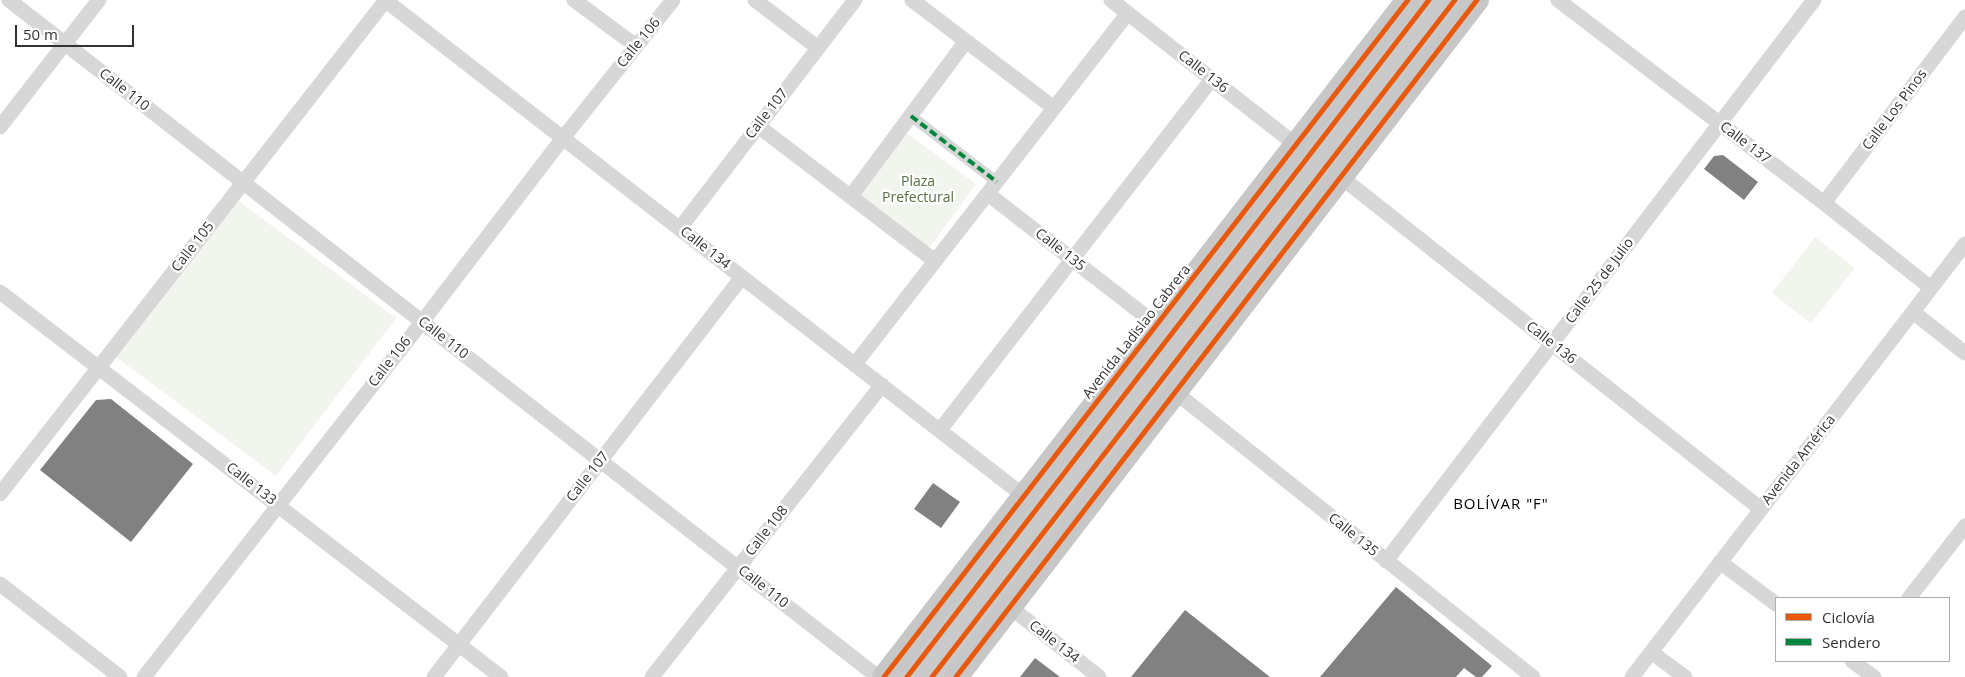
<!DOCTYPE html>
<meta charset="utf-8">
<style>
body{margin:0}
#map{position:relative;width:1965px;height:677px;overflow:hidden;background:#fff;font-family:"Open Sans",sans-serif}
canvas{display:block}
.legend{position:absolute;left:1775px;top:597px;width:175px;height:65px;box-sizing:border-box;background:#fff;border:1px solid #adadad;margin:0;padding:6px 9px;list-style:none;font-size:15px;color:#333}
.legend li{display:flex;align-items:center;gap:10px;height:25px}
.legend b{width:25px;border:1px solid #adadad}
.scale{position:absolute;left:15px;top:25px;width:119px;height:22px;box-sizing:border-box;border:2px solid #333;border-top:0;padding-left:6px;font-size:15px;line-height:18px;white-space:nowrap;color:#333;-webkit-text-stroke:4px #fff;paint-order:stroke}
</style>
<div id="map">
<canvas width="1965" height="677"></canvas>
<ul class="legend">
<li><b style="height:6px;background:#e8590c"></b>Ciclovía</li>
<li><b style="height:6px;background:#00873e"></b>Sendero</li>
</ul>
<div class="scale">50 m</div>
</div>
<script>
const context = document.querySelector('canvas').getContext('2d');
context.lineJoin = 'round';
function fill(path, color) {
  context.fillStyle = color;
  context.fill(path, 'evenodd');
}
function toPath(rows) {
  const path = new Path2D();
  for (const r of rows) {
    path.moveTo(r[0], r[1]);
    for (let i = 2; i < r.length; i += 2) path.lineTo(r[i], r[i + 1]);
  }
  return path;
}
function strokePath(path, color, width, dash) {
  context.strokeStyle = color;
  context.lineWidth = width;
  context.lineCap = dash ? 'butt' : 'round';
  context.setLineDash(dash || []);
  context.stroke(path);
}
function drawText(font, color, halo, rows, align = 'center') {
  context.font = font + ' "Open Sans",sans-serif';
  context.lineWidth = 5;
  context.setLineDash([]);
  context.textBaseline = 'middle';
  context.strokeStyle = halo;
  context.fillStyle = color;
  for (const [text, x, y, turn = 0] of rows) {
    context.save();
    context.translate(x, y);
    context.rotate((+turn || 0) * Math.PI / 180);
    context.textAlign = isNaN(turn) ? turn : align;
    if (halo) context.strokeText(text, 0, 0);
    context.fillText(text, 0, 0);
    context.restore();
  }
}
const green = toPath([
 [907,133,976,184,929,248,859,196],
 [236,199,396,318,276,476,116,357],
 [1815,237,1855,268,1811,323,1772,293]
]);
const building = toPath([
 [1723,155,1758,182,1744,200,1704,169,1714,156],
 [111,399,193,464,131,542,40,470,96,400],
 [933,483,960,502,941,528,914,509],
 [1396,587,1492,666,1482,677,1476,677,1464,668,1456,677,1320,677],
 [1185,610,1270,677,1131,677],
 [1035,658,1060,677,1020,677]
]);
const pedestrian = toPath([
 [911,116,997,182]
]);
const minor = toPath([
 [9,0,878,677],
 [385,0,1024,496],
 [574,0,636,46],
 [755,0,818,48],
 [912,0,1054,108],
 [1111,0,1296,145],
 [1558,0,1824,203,1931,288],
 [758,126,935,261],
 [0,127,99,0],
 [1341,177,1761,509],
 [988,194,1157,325],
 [851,196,966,41],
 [1824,203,1965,17],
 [680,228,855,0],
 [0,292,501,677],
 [1913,312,1965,353],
 [855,364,1128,13],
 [1175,392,1533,677],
 [940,430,1212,79],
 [0,494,386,0],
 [1386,561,1814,0],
 [1720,562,1776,604],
 [0,584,120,677],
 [1909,598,1965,526],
 [1010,607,1099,677],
 [1651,652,1685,677],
 [1852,661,1874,677],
 [144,677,422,322,563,138,673,0],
 [434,677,742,277],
 [652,677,882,385],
 [1632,677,1965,244]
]);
const primary = toPath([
 [907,677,1429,0],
 [932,677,1455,0]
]);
const trunk = toPath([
 [884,677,1408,0],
 [956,677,1477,0]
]);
const quiet = toPath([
 [911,116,997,182]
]);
const cycleway = toPath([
 [884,677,1408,0],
 [907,677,1429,0],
 [932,677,1455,0],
 [956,677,1477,0]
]);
const streetNames = [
 ["Calle 106",639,43,-51],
 ["Calle 136",1203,72,38],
 ["Calle 110",124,90,38],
 ["Calle Los Pinos",1895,110,-53],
 ["Calle 107",767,114,-52],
 ["Calle 137",1745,143,37],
 ["Calle 105",193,247,-52],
 ["Calle 134",705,248,38],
 ["Calle 135",1060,250,38],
 ["Calle 25 de Julio",1600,281,-53],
 ["Avenida Ladislao Cabrera",1137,332,-52],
 ["Calle 110",443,338,38],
 ["Calle 136",1551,343,38],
 ["Calle 106",390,362,-52],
 ["Avenida América",1799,460,-52],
 ["Calle 107",588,477,-52],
 ["Calle 133",251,484,38],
 ["Calle 108",767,531,-52],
 ["Calle 135",1353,535,39],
 ["Calle 110",763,587,38],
 ["Calle 134",1054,642,38]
];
const parkNames = [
 ["Plaza",918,182],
 ["Prefectural",918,198]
];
const neighbourhoodNames = [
 ["BOLÍVAR \"F\"",1501,505]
];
fill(green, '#f1f5ed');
fill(building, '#818181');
strokePath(pedestrian, '#d7d7d7', 11);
strokePath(minor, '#d7d7d7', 15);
strokePath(primary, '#cacaca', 24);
strokePath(trunk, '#c7c7c7', 24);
strokePath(quiet, '#00873e', 4, [8, 4]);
strokePath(cycleway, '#e8590c', 5);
drawText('14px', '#333', '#fff', streetNames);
drawText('14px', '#56703f', '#fff', parkNames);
context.letterSpacing = '1px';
drawText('15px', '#000', '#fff', neighbourhoodNames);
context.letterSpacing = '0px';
</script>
